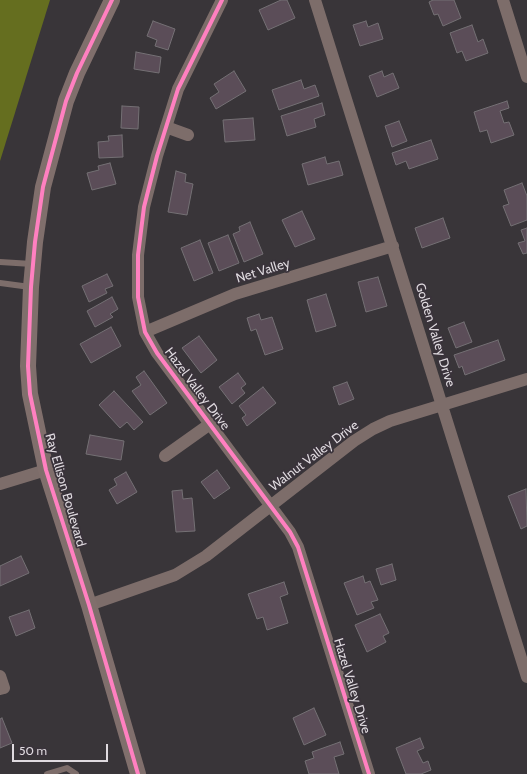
<!DOCTYPE html>
<style>
body{margin:0}
#map{position:relative;width:527px;height:774px;overflow:hidden;background:#393539;font-family:Cabin,sans-serif}
canvas{display:block}
.scale{position:absolute;left:12px;top:744px;width:96px;height:18px;box-sizing:border-box;border:2px solid #dfdadf;border-top:0;padding-left:5px;font-size:12px;line-height:14px;white-space:nowrap;color:#dfdadf;-webkit-text-stroke:3px #3a333b;paint-order:stroke}
</style>
<div id="map">
<canvas width="527" height="774"></canvas>
<div class="scale">50 m</div>
</div>
<script>
const context = document.querySelector('canvas').getContext('2d');
context.lineJoin = 'round';
function fill(path, color) {
  context.fillStyle = color;
  context.fill(path, 'evenodd');
}
function toPath(rows) {
  const path = new Path2D();
  for (const r of rows) {
    path.moveTo(r[0], r[1]);
    for (let i = 2; i < r.length; i += 2) path.lineTo(r[i], r[i + 1]);
  }
  return path;
}
function strokePath(path, color, width, dash) {
  context.strokeStyle = color;
  context.lineWidth = width;
  context.lineCap = dash ? 'butt' : 'round';
  context.setLineDash(dash || []);
  context.stroke(path);
}
function drawText(font, color, halo, rows, align = 'center') {
  context.font = font + ' Cabin,sans-serif';
  context.lineWidth = 3.5;
  context.setLineDash([]);
  context.textBaseline = 'middle';
  context.strokeStyle = halo;
  context.fillStyle = color;
  for (const [text, x, y, turn = 0] of rows) {
    context.save();
    context.translate(x, y);
    context.rotate((+turn || 0) * Math.PI / 180);
    context.textAlign = isNaN(turn) ? turn : align;
    if (halo) context.strokeText(text, 0, 0);
    context.fillText(text, 0, 0);
    context.restore();
  }
}
const forest = toPath([
 [0,0,50,0,0,161]
]);
const building = toPath([
 [281,0,287,0,295,18,268,30,259,10,281,0],
 [433,0,454,0,461,18,443,26,438,14,434,15,429,2,433,0],
 [153,21,175,29,168,50,155,46,157,40,147,36,153,21],
 [366,21,368,27,378,23,383,39,360,46,353,25,366,21],
 [472,25,478,42,483,39,488,53,466,61,462,51,457,53,450,33,472,25],
 [136,52,161,57,159,73,134,69,136,52],
 [234,71,246,91,216,109,210,98,219,92,214,84,234,71],
 [382,71,384,77,393,73,399,88,377,97,369,76,382,71],
 [301,80,304,89,315,85,319,96,279,110,272,90,301,80],
 [507,101,509,108,500,111,504,123,509,122,514,135,491,143,487,130,480,132,474,112,507,101],
 [322,103,325,115,314,119,316,127,287,136,281,116,322,103],
 [122,106,139,107,138,129,121,128,122,106],
 [253,118,255,140,225,142,223,120,253,118],
 [399,121,407,141,392,147,385,126,399,121],
 [122,135,123,157,99,158,98,142,109,141,108,136,122,135],
 [431,140,438,159,409,169,406,161,396,165,392,153,431,140],
 [325,157,327,164,339,161,343,175,308,185,302,164,325,157],
 [110,163,116,184,92,190,87,173,99,170,98,166,110,163],
 [176,171,186,174,185,182,193,184,187,215,168,212,176,171],
 [522,183,527,196,527,220,511,226,503,206,509,204,504,190,522,183],
 [302,211,315,239,295,247,282,220,302,211],
 [443,218,450,238,422,248,415,228,443,218],
 [250,222,263,254,244,262,233,234,240,231,239,227,250,222],
 [527,228,527,253,523,254,518,243,525,241,521,230,527,228],
 [228,235,239,263,219,271,208,243,228,235],
 [200,240,213,273,194,281,181,248,200,240],
 [107,274,113,286,105,289,107,293,89,302,82,286,107,274],
 [378,277,387,306,366,312,358,282,378,277],
 [326,294,336,326,316,332,307,300,326,294],
 [112,297,118,309,110,314,113,317,95,327,87,311,112,297],
 [259,314,261,320,272,317,283,349,265,355,256,329,251,331,247,318,259,314],
 [464,322,472,342,456,348,448,328,464,322],
 [111,327,121,346,91,363,80,344,111,327],
 [199,336,217,360,201,373,182,348,199,336],
 [498,340,505,360,465,375,462,366,459,368,454,355,498,340],
 [144,371,167,403,150,415,132,391,141,385,136,377,144,371],
 [238,373,246,384,241,388,245,393,232,404,219,387,238,373],
 [347,382,354,399,339,405,333,387,347,382],
 [263,387,276,403,247,426,242,418,246,415,239,406,263,387],
 [114,391,143,422,134,430,127,422,120,428,99,405,114,391],
 [90,435,124,441,121,460,86,454,90,435],
 [217,470,230,488,214,499,201,482,217,470],
 [126,472,137,492,117,504,109,490,117,485,114,479,126,472],
 [526,489,527,526,521,529,508,496,526,489],
 [182,490,183,499,192,498,195,531,176,532,172,491,182,490],
 [21,556,29,573,0,586,0,566,21,556],
 [392,564,396,580,381,585,376,569,392,564],
 [363,576,365,583,370,581,378,600,371,602,374,608,357,615,344,583,363,576],
 [284,582,288,594,280,597,288,623,267,630,263,617,257,619,248,594,284,582],
 [29,610,35,628,16,636,9,617,29,610],
 [380,614,389,633,383,636,386,642,367,652,355,625,380,614],
 [314,708,326,735,304,745,293,718,314,708],
 [2,718,12,743,0,748,0,719,2,718],
 [420,738,424,748,417,751,423,763,428,761,431,770,421,774,406,774,396,748,420,738],
 [340,742,344,754,334,757,339,774,309,774,305,761,314,758,312,752,340,742]
]);
const lane = toPath([
 [0,262,32,264],
 [0,283,30,287],
 [47,774,67,768,76,774]
]);
const street = toPath([
 [222,0,178,89,157,156,144,207,138,255,138,297,145,332,157,353,290,532,298,547,369,774],
 [315,0,527,677],
 [503,0,527,77],
 [166,127,188,135],
 [145,332,235,294,393,246],
 [165,456,210,424],
 [0,484,46,470],
 [89,605,175,575,206,556,354,441,373,429,390,421,527,379],
 [0,676,4,688,0,689]
]);
const secondary = toPath([
 [112,0,77,73,66,101,43,187,35,242,31,287,28,366,30,394,46,470,89,605,138,774]
]);
const cycleway = toPath([
 [112,0,77,73,66,101,43,187,35,242,31,287,28,366,30,394,46,470,89,605,138,774],
 [222,0,178,89,157,156,144,207,138,255,138,297,145,332,157,353,290,532,298,547,369,774]
]);
const streetNames = [
 ["Net Valley",263,271,-17],
 ["Golden Valley Drive",435,335,73],
 ["Hazel Valley Drive",197,389,53],
 ["Walnut Valley Drive",314,456,-37],
 ["Ray Ellison Boulevard",65,490,74],
 ["Hazel Valley Drive",352,686,73]
];
fill(forest, '#656e1f');
fill(building, '#5b4d58');
strokePath(building, '#747074', 1);
strokePath(lane, '#7d6d6a', 6);
strokePath(street, '#7d6d6a', 12);
strokePath(secondary, '#806f6c', 16);
strokePath(cycleway, '#ff80c0', 4);
drawText('13px', '#dfdadf', '#3a333b', streetNames);
</script>
